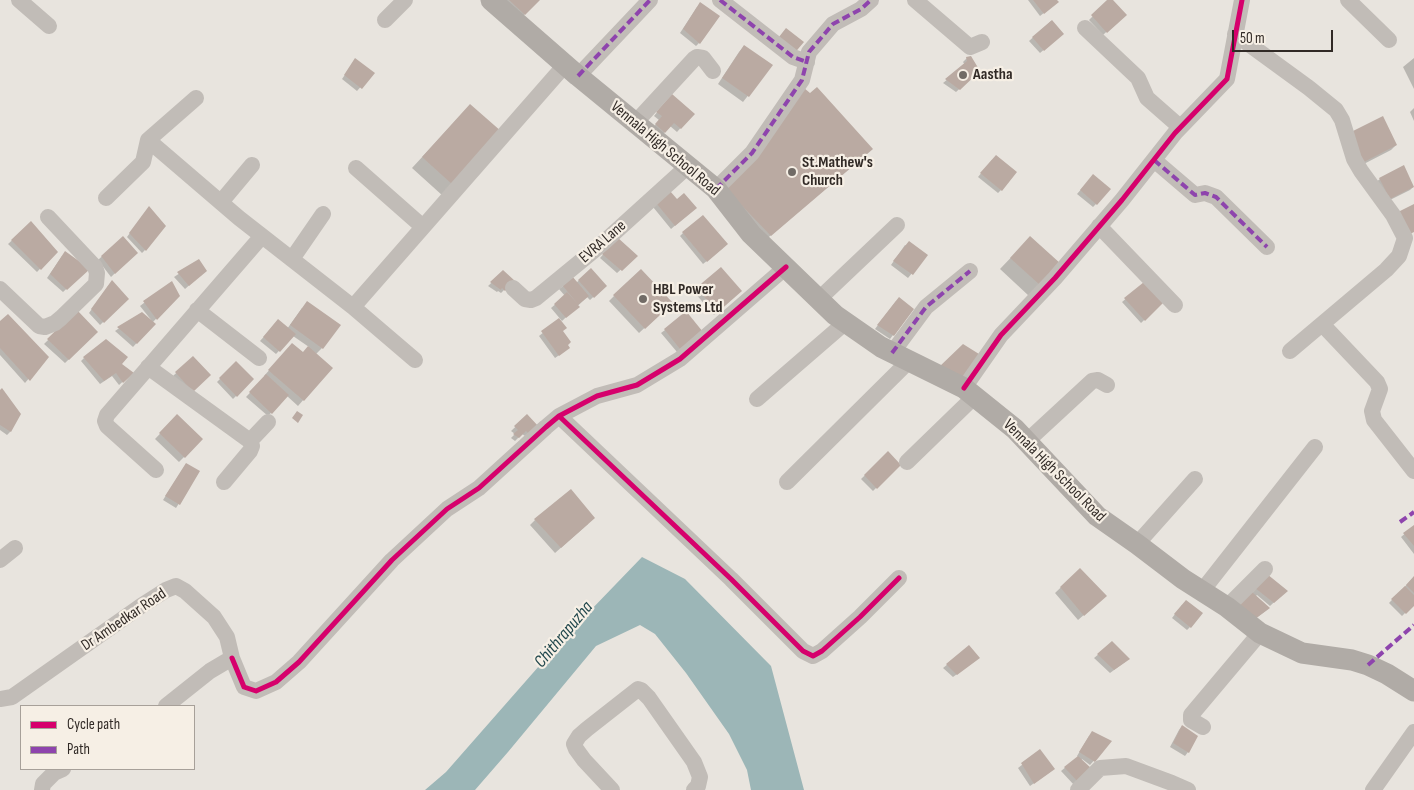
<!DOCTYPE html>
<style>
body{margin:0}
#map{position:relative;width:1414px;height:790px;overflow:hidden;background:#e8e4de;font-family:"Sofia Sans Condensed",sans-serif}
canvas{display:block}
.legend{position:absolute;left:20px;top:705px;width:175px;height:65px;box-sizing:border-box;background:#f6efe5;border:1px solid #a7a099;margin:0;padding:6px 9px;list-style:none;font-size:15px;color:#312a26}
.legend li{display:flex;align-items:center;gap:10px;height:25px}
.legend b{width:25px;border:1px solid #a7a099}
.scale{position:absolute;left:1232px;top:30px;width:101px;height:22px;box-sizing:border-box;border:2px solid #312a26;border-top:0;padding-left:6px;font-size:15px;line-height:18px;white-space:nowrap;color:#312a26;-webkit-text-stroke:4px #f6efe5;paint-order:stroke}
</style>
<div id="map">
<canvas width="1414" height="790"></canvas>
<ul class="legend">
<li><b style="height:6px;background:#d6006c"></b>Cycle path</li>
<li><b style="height:6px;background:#8e44ad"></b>Path</li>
</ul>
<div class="scale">50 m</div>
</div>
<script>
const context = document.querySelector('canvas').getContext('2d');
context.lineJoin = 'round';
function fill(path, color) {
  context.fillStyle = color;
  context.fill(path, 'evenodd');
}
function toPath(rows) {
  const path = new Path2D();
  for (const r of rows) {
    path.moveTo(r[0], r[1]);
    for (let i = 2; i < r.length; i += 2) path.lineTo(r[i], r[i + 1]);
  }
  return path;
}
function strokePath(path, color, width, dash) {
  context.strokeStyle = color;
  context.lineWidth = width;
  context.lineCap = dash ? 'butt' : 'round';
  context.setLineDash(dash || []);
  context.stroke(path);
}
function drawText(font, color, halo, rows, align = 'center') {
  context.font = font + ' "Sofia Sans Condensed",sans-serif';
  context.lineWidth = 4.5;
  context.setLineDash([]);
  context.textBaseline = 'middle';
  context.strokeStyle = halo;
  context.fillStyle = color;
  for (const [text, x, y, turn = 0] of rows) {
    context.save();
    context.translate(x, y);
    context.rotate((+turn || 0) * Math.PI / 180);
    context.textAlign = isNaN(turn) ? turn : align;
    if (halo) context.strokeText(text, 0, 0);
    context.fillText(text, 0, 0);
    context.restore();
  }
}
const water = toPath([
 [642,557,685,579,771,666,804,790,751,790,747,770,729,734,686,673,655,634,640,625,596,646,508,752,475,790,425,790,446,772,561,641]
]);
const shadow = toPath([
 [506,0,538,0,521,18],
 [1028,0,1056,0,1054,5,1040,16],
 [1109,0,1111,0,1125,14,1103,35,1089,20],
 [697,7,699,43,696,46,680,33],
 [1051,21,1059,37,1040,53,1029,41],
 [744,46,772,65,743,102,718,84,739,52],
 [967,58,979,71,956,92,943,83,965,65,963,62],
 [1414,58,1414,89,1403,67],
 [355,60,373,73,357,91,342,79],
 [668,99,693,114,677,132,670,126,661,136,653,128,659,120,654,116],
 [470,105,453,185,443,196,412,168],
 [1414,108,1414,121,1410,112],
 [1345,140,1396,145,1391,150,1358,167],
 [864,156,763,242,718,195],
 [992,160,1001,190,998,193,978,177],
 [1090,179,1096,204,1093,207,1077,194],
 [1380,179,1413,187,1410,190,1386,202,1376,182],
 [677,201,692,211,671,229,653,207,657,204],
 [146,211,145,250,142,253,127,237],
 [31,223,56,252,37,272,8,244],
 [683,233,723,248,703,264,680,236],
 [123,237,136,253,111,277,98,260],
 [617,239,636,256,617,273,600,258],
 [905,245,926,256,908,278,891,265],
 [1020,248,1059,264,1029,296,1000,269],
 [62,256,88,269,63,292,47,278],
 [198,261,202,274,185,289,174,277],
 [591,270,605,286,590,300,587,297,562,321,551,308,565,296,559,289,563,286,576,283],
 [503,272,513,281,501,293,498,291,497,292,488,286],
 [171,282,178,296,152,323,154,324,133,347,115,331,141,313,152,321,140,306],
 [1144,283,1163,302,1141,323,1122,302],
 [109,285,127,299,100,325,89,313],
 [697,289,737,294,714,315,694,292],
 [614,296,666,308,639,333,609,301],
 [896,301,893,335,890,339,875,329],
 [302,308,322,348,315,355,331,368,298,406,287,396,268,416,246,397,265,377,264,376,287,350,302,354,309,347,293,336,276,354,260,341,278,321,287,329],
 [77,312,97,332,65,363,44,344],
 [559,320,566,345,565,351,555,358,539,336],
 [0,323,47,357,25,383,0,355],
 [665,330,701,331,677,352,661,333],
 [193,357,189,394,173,376],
 [84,358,129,376,119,385,112,376,100,384,81,361],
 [236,363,253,379,233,399,217,382],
 [0,392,19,414,10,432,7,435,0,430],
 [177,416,202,439,179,462,155,439],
 [527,416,537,426,525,436,522,434,515,441,511,438,515,434,511,431],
 [888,453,899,465,873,491,861,479],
 [186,464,199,472,176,508,163,500],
 [535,520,588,524,555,553,530,525],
 [1414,526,1414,554,1401,537],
 [1080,569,1100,601,1078,620,1055,593],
 [1414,577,1414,604,1402,616,1389,603],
 [1264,579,1286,591,1270,606,1257,595,1255,597,1268,609,1251,622,1252,593],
 [1182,605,1190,627,1187,630,1172,618],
 [1112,643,1125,662,1110,673,1094,658],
 [969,647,975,661,953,677,943,668],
 [1182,726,1188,752,1185,756,1170,747,1179,730],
 [1089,736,1110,742,1090,765,1082,759,1081,761,1090,769,1074,785,1061,771,1078,757,1077,756],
 [1040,751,1050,772,1030,786,1018,768]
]);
const building = toPath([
 [509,0,540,0,525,15],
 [1033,0,1057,0,1059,2,1044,14],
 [1107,0,1113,0,1127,15,1107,33,1091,15],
 [700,2,720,16,700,44,683,29],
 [1052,20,1064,34,1044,51,1032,37],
 [786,28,804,42,792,56,775,42],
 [744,45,773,65,749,97,722,78],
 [971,56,980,71,960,90,945,79,967,61,966,57],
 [355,58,375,73,362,89,344,75],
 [817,87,873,149,771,236,724,187,804,88,810,93],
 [672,94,695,114,681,129,674,123,665,133,655,124,662,116,656,112],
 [470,104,502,132,454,186,422,157],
 [1383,116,1397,145,1364,162,1349,133],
 [996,155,1017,172,1002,191,980,173],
 [1404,165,1414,187,1390,199,1379,178],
 [1093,174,1111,189,1097,205,1080,190],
 [670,191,677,199,684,193,697,208,675,226,656,203],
 [1414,204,1414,232,1408,235,1396,213],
 [149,206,166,226,146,251,129,233],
 [703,215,728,244,707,262,682,232],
 [31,221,58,252,41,270,11,240],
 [123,236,138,253,115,274,101,256],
 [1030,236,1061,264,1041,286,1010,258],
 [617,237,638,256,622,271,602,254],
 [909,241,928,255,913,275,893,261],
 [65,251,90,269,67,290,50,274],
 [199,259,207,271,189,286,177,272],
 [721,267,742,291,718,312,696,288],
 [591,268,607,286,594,298,578,280],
 [641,269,673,303,645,329,613,295],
 [503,270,515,281,505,291,502,288,501,290,490,282],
 [572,276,589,296,578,305,580,307,566,318,554,304,567,292,577,303,562,285],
 [112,280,129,299,104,323,91,309],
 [172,281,180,296,157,320,143,301],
 [1144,282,1164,302,1145,321,1124,298],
 [899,297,914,309,894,336,877,325],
 [307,301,341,325,323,349,290,325],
 [77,310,98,332,69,360,47,339],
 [686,311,703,332,680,349,664,329],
 [142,312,156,324,137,344,117,327],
 [8,314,49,357,30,381,0,348,0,321],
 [559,318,567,328,563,331,571,342,568,345,570,348,559,356,541,331],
 [278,319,296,334,280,352,263,337],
 [106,339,128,357,122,364,134,373,123,383,116,373,104,381,83,357],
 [292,343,303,352,308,346,333,368,304,401,268,370],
 [963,344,979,354,962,382,939,367],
 [193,356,211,375,193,392,175,372],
 [236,361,254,379,237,397,219,378],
 [266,374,289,395,272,414,249,392],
 [2,388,21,414,11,432,0,425,0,390],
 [297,411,303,415,298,423,292,418],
 [177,414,203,439,185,458,159,433],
 [527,414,539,427,529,434,526,431,519,438,513,434,518,430,514,426],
 [888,451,901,465,877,489,864,475],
 [186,463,200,471,180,505,165,496],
 [571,489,595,518,561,548,534,519],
 [1414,525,1414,546,1403,533],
 [1080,568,1107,596,1084,616,1060,587],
 [1267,574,1288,591,1274,603,1255,588],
 [1414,576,1414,593,1406,585],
 [1405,586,1414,595,1414,606,1406,614,1391,599],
 [1251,591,1270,608,1255,619,1238,606],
 [1186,600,1203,613,1191,628,1174,614],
 [1112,641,1130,659,1114,670,1097,654],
 [969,645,980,658,957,675,946,664],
 [1182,725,1198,736,1189,753,1173,743],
 [1092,731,1112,741,1095,762,1079,752],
 [1040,749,1055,769,1034,784,1021,763],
 [1078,756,1092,769,1078,782,1064,767]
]);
const minor = toPath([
 [19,0,49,26],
 [720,0,793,57,807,62],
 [915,0,970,47,982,42],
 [1348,0,1389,40],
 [385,20,405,0],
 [1085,28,1138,78,1147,98,1180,127],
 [1235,34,1309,88,1336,110,1342,120,1354,159,1361,171,1393,215,1405,238,1399,256,1386,270,1290,351],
 [578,76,650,0],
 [635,123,694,59,697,57,703,58,713,71],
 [148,140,239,218,353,307,415,360],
 [1154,160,1195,195,1205,193,1216,197,1267,247],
 [356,168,423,227],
 [716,189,752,153,802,80,809,52,833,24,861,9,871,0],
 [106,198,143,162,148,140,196,98],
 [221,202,252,165],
 [1099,226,1175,305],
 [292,259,323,214],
 [513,288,525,299,531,300,536,298,603,243,688,166],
 [0,289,39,326,45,327,55,323,61,318,96,284,97,273,95,267,48,217],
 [819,299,897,225],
 [353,307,565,65],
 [197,310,259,358],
 [1322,324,1377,382,1380,389,1372,411,1374,420,1414,471],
 [892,353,926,307,970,271],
 [148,367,250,441,252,446,250,451,224,482],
 [964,388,1001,335,1055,278,1122,200,1175,133,1227,79,1242,0],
 [757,399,846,322],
 [559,416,731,579,803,651,813,656,822,651,860,617,899,578],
 [250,441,268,422],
 [1026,442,1092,381,1098,380,1107,385],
 [907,462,974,397],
 [156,470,107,426,105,421,107,415,262,236],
 [787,482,909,361],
 [1137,544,1195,479],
 [0,560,15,548],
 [1202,591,1315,447],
 [1227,607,1265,569],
 [232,658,244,687,256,691,276,682,299,662,392,560,447,509,479,488,546,427,559,416,597,396,637,385,680,359,786,267],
 [0,699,12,697,141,606,166,590,176,586,185,591,214,617,227,637,232,658,210,671,166,706],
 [1203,727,1191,720,1191,715,1260,633],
 [42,790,43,784,54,773,63,769],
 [612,790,584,760,576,749,574,744,579,736,587,729,638,689,641,690,649,698,694,762,700,777,698,786,694,790],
 [1078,790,1100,768,1126,766,1172,783,1188,790],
 [1373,790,1414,732]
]);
const major = toPath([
 [491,0,578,76,716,189,751,234,835,315,881,347,964,388,1015,429,1097,516,1137,544,1183,579,1227,607,1260,633,1302,653,1352,660,1368,665,1387,674,1414,691]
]);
const quiet = toPath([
 [720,0,793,57,807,62],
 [578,76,650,0],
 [1154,160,1195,195,1205,193,1216,197,1267,247],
 [716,189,752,153,802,80,809,52,833,24,861,9,871,0],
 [892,353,926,307,970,271],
 [1400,522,1414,512],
 [1368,665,1414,625]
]);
const cycleway = toPath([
 [964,388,1001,335,1055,278,1122,200,1175,133,1227,79,1242,0],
 [559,416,731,579,803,651,813,656,822,651,860,617,899,578],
 [232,658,244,687,256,691,276,682,299,662,392,560,447,509,479,488,546,427,559,416,597,396,637,385,680,359,786,267]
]);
const markers = [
 [963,75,5,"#716b66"],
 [792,172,5,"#716b66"],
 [643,299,5,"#716b66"]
];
const poiNames = [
 ["Aastha",973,75],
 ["St.Mathew's",802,163],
 ["Church",802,181],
 ["HBL Power",653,290],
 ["Systems Ltd",653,308]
];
const streetNames = [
 ["Vennala High School Road",665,149,40],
 ["EVRA Lane",603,242,-41],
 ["Vennala High School Road",1054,471,45],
 ["Dr Ambedkar Road",124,620,-34]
];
const waterNames = [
 ["Chithrapuzha",564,635,-50]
];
fill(water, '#9cb6b7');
fill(shadow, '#0003');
fill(building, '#baaaa2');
strokePath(minor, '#c1bcb7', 16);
strokePath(major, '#b0aba6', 21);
strokePath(quiet, '#8e44ad', 4, [8, 4]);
strokePath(cycleway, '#d6006c', 5);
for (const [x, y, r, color] of markers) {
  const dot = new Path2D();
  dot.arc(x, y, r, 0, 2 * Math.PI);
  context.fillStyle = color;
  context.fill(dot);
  strokePath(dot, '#f6efe5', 2);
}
drawText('bold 16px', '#312a26', '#f6efe5', poiNames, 'left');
drawText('16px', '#312a26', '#f6efe5', streetNames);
drawText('italic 18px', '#22484d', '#f6efe5', waterNames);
</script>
